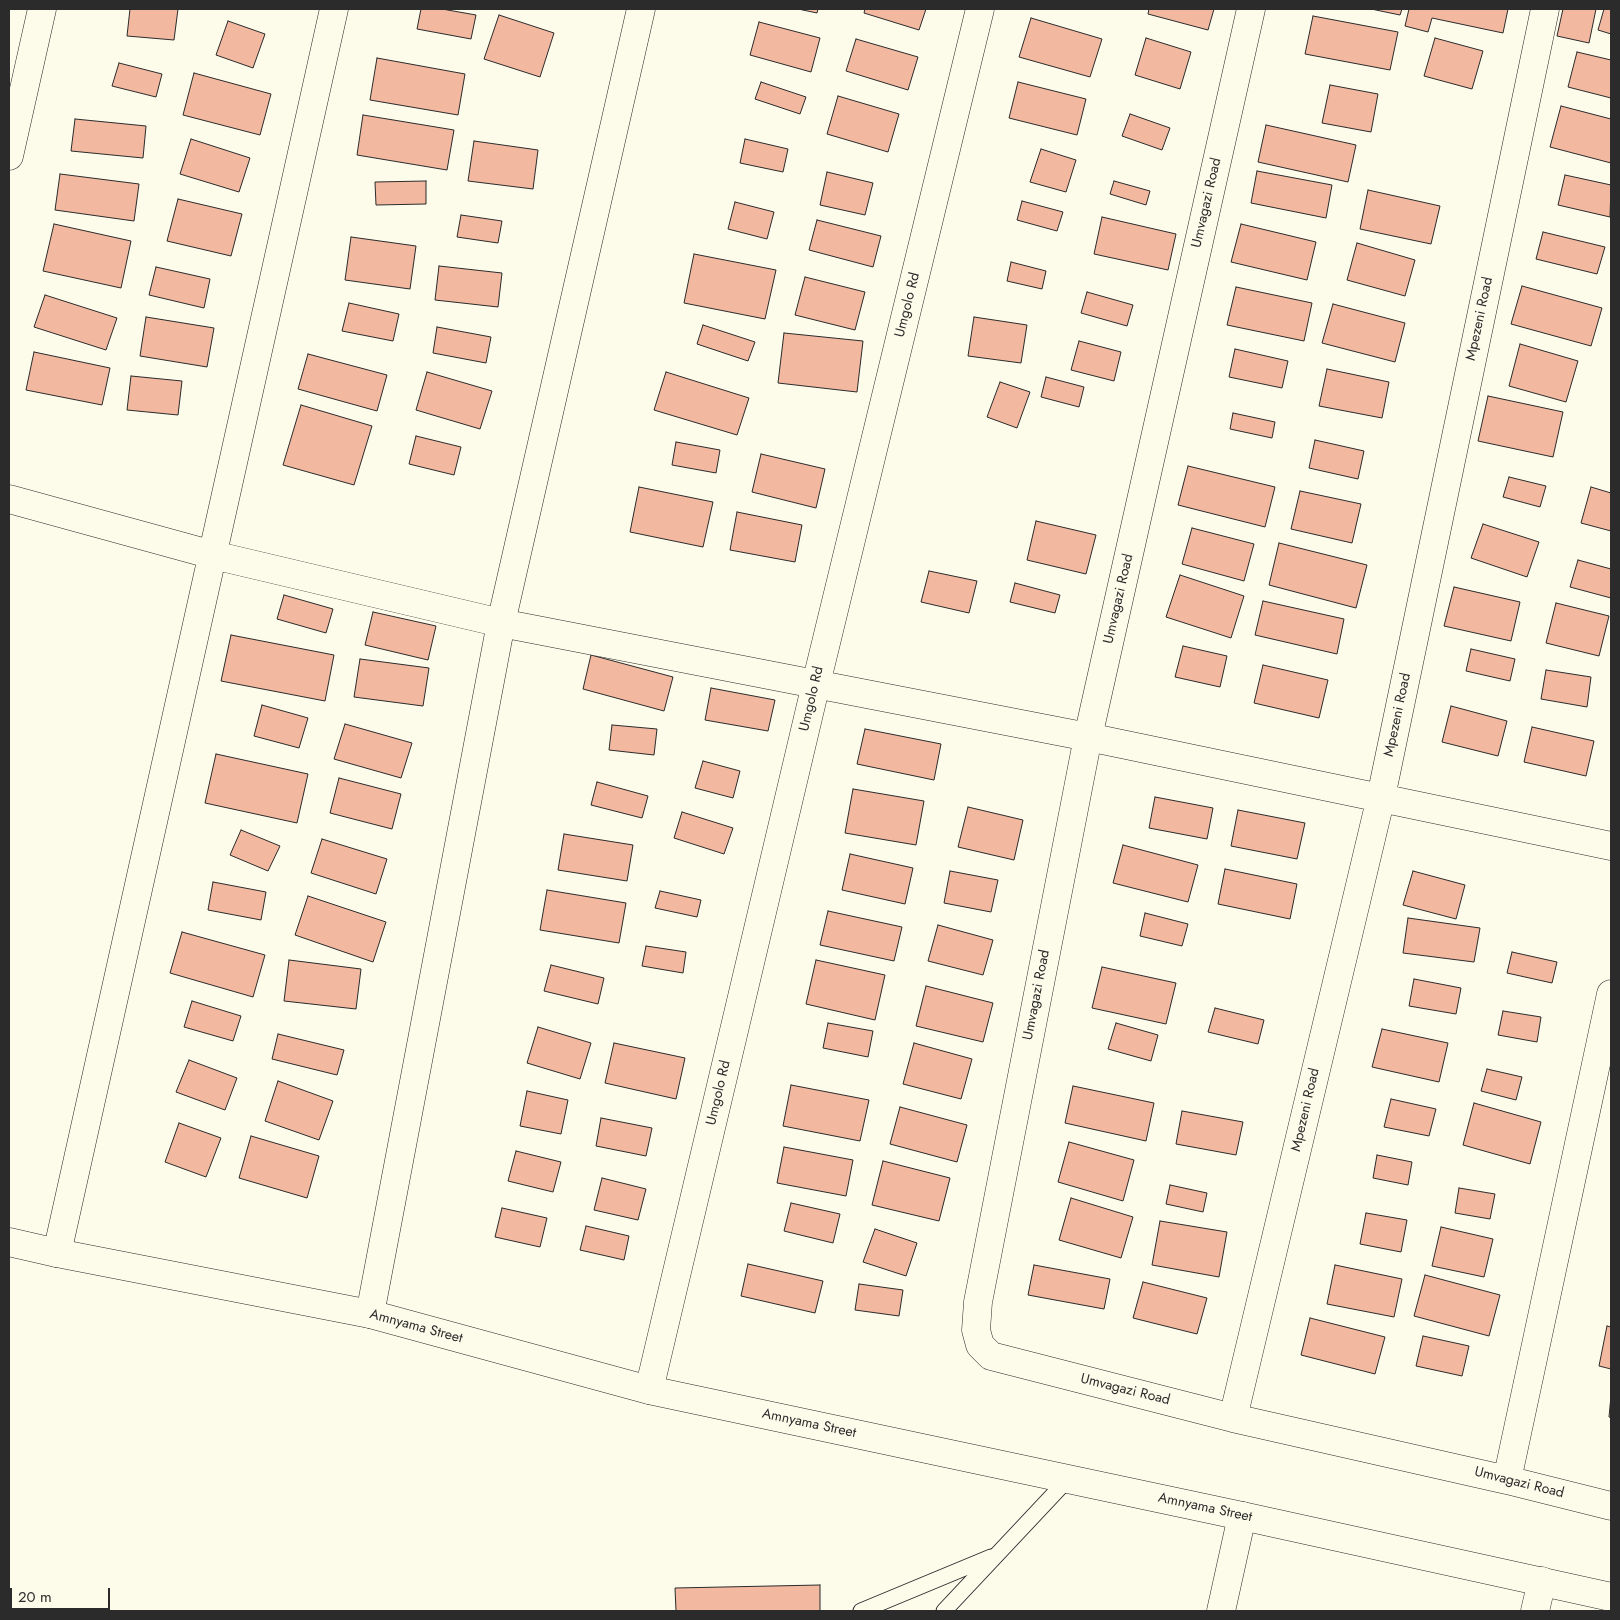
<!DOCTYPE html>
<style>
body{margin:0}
#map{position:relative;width:1620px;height:1620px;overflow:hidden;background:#fdfbea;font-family:Jost,sans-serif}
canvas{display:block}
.frame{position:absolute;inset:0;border:10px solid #2b2b2b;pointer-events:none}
.scale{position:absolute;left:10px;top:1588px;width:100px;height:22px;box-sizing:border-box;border:2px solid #2b2b2b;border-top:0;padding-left:6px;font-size:15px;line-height:18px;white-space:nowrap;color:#2b2b2b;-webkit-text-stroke:4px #fdfbea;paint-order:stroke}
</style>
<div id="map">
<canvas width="1620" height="1620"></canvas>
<div class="frame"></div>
<div class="scale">20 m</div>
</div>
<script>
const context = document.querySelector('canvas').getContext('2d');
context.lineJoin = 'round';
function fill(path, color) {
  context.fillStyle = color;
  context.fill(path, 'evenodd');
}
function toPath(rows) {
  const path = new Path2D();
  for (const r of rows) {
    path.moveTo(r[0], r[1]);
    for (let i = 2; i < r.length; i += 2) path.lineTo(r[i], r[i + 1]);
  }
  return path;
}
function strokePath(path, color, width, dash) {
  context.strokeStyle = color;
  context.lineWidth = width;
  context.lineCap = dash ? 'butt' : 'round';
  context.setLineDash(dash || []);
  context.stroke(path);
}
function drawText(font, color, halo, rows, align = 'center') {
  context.font = font + ' Jost,sans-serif';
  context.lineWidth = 4;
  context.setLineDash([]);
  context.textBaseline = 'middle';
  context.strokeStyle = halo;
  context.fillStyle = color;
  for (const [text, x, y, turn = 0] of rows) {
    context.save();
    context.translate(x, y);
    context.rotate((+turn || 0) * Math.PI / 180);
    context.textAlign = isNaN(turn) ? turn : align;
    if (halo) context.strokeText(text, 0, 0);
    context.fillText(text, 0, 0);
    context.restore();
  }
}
const building = toPath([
 [130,9,178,9,174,40,127,36,130,9],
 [421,9,442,9,476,15,471,39,417,29,421,9],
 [798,9,818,9,817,13,798,9],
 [865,9,926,9,919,30,864,13,865,9],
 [1149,9,1214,9,1208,30,1148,14,1149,9],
 [1371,9,1402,9,1400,15,1371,9],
 [1409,9,1508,9,1503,33,1432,18,1428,32,1405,26,1409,9],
 [1563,9,1596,9,1589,43,1557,36,1563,9],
 [1604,9,1611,9,1611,34,1598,30,1604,9],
 [499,15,554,33,540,77,484,59,499,15],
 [1313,16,1398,32,1390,70,1305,54,1313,16],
 [1031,18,1102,39,1090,77,1019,57,1031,18],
 [228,21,265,34,253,68,216,55,228,21],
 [759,22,820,38,811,72,750,55,759,22],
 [1146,38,1191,52,1180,89,1135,75,1146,38],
 [1435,38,1483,51,1472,89,1424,76,1435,38],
 [856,39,918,57,908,90,846,71,856,39],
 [1577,52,1611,60,1611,98,1568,87,1577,52],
 [377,58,465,74,458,115,370,100,377,58],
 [119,63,162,74,156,97,112,86,119,63],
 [194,73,271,94,260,135,183,115,194,73],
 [761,82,806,97,800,114,755,99,761,82],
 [1018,82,1086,99,1077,135,1009,118,1018,82],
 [1330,85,1378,94,1371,132,1322,123,1330,85],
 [838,96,899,114,888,152,827,134,838,96],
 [1561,106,1611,119,1611,163,1550,147,1561,106],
 [1130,114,1170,128,1162,150,1122,136,1130,114],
 [363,115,454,130,447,170,357,155,363,115],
 [75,119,146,126,143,158,71,151,75,119],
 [1266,125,1356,145,1348,182,1258,162,1266,125],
 [191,139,250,158,239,192,180,174,191,139],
 [745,139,788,149,783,172,740,163,745,139],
 [474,141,538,150,533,189,468,181,474,141],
 [1041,149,1076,160,1066,192,1030,182,1041,149],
 [1257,171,1332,185,1326,218,1251,203,1257,171],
 [827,172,873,183,865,215,820,205,827,172],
 [60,174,139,184,134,221,55,210,60,174],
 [1565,175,1611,185,1610,217,1558,205,1565,175],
 [426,181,426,204,376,205,375,182,426,181],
 [1114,181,1150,191,1146,205,1110,194,1114,181],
 [1368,190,1440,206,1431,244,1360,229,1368,190],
 [178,199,242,214,231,256,167,241,178,199],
 [1022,201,1063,212,1057,231,1017,220,1022,201],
 [735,202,774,212,767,239,728,229,735,202],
 [461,215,502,221,498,243,457,237,461,215],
 [1102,217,1176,234,1168,270,1094,254,1102,217],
 [817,220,881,236,873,267,809,250,817,220],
 [54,224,131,241,121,288,43,271,54,224],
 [1241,224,1316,242,1307,280,1231,262,1241,224],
 [1543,232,1605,247,1597,274,1536,259,1543,232],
 [351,237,416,246,410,289,345,280,351,237],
 [1357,243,1415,260,1405,296,1347,280,1357,243],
 [694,254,776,270,765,319,684,303,694,254],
 [1011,262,1046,271,1042,289,1007,281,1011,262],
 [439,266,502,273,498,307,435,300,439,266],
 [156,267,210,279,204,308,149,295,156,267],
 [805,277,865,292,855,330,795,315,805,277],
 [1522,286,1602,308,1591,346,1511,324,1522,286],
 [1236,287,1312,303,1304,341,1227,325,1236,287],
 [1087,292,1133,305,1127,326,1081,313,1087,292],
 [45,295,117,318,106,350,34,327,45,295],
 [349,303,399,314,393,341,342,331,349,303],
 [1333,304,1405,323,1395,362,1322,343,1333,304],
 [146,317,214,328,207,367,140,356,146,317],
 [974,317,1027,325,1021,363,968,356,974,317],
 [703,325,755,342,748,361,697,344,703,325],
 [437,327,491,337,486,363,433,353,437,327],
 [784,333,863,341,857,392,778,383,784,333],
 [1079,341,1121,352,1114,381,1071,370,1079,341],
 [1520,344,1578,361,1566,402,1509,386,1520,344],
 [1235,349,1288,361,1282,388,1229,377,1235,349],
 [34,352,110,368,102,405,26,390,34,352],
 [308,354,387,375,377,411,298,389,308,354],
 [1327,369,1389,382,1382,418,1319,406,1327,369],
 [427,372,492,391,480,429,416,410,427,372],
 [666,372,749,398,737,435,654,410,666,372],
 [131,376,182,381,178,415,127,410,131,376],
 [1046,377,1084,387,1079,407,1041,397,1046,377],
 [1000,382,1030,392,1017,428,987,417,1000,382],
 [1488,396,1563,412,1553,457,1478,441,1488,396],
 [301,405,372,426,354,485,283,465,301,405],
 [1233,413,1275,422,1272,438,1230,429,1233,413],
 [416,436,461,447,454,475,409,464,416,436],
 [1315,440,1364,451,1358,479,1309,468,1315,440],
 [676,442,720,450,716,473,672,465,676,442],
 [761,454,825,469,816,508,752,492,761,454],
 [1188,466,1275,487,1265,527,1178,505,1188,466],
 [1509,477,1546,486,1540,507,1503,497,1509,477],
 [639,487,713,502,703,547,630,532,639,487],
 [1591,487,1611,493,1611,531,1581,523,1591,487],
 [1300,491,1361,504,1352,543,1291,529,1300,491],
 [737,512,802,525,795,562,730,550,737,512],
 [1036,521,1096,535,1086,574,1027,560,1036,521],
 [1483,524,1539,542,1527,577,1471,558,1483,524],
 [1192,528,1254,544,1244,581,1182,564,1192,528],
 [1279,543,1367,565,1356,608,1269,585,1279,543],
 [1578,560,1611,569,1611,598,1570,587,1578,560],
 [929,571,977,581,969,613,921,602,929,571],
 [1180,575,1244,596,1231,638,1166,617,1180,575],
 [1015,583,1060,595,1055,613,1010,602,1015,583],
 [1454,587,1520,602,1511,641,1444,626,1454,587],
 [284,595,333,609,326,633,277,619,284,595],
 [1263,601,1344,619,1337,654,1255,635,1263,601],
 [1556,603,1609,616,1599,656,1546,643,1556,603],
 [373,612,436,626,428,660,365,645,373,612],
 [231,635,334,655,325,701,221,681,231,635],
 [1183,646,1227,656,1220,687,1175,677,1183,646],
 [1471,649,1515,659,1510,681,1466,671,1471,649],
 [591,655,673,677,664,711,583,689,591,655],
 [360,659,429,668,423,706,354,697,360,659],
 [1263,665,1328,680,1319,718,1254,703,1263,665],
 [1546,670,1591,677,1587,707,1541,699,1546,670],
 [711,688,775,700,768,731,705,720,711,688],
 [262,705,308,718,299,748,254,736,262,705],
 [1451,706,1507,721,1498,756,1442,742,1451,706],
 [345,724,412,743,401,778,334,759,345,724],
 [612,725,657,729,654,755,609,750,612,725],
 [1532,727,1594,741,1586,776,1524,762,1532,727],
 [865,729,941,744,934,780,857,764,865,729],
 [216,754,308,774,297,823,205,803,216,754],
 [703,761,740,771,733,798,695,788,703,761],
 [339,778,401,794,392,829,330,813,339,778],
 [597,782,648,796,642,818,591,805,597,782],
 [853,789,924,801,916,845,845,833,853,789],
 [1155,797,1213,808,1207,839,1149,828,1155,797],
 [968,807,1023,820,1014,860,958,847,968,807],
 [1238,810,1305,823,1297,859,1231,846,1238,810],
 [682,812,733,828,724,854,674,838,682,812],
 [241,830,280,846,268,871,230,855,241,830],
 [564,834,633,845,627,881,558,870,564,834],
 [322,839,387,859,376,894,311,873,322,839],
 [1123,845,1198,865,1188,902,1113,883,1123,845],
 [850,854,913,868,905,904,842,890,850,854],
 [1225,869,1297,884,1290,919,1218,904,1225,869],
 [950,871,998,880,991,912,944,903,950,871],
 [1413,871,1465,885,1456,919,1403,905,1413,871],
 [213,882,266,892,261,920,208,910,213,882],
 [547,890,626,903,619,943,540,930,547,890],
 [660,891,701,900,697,917,655,908,660,891],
 [308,896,386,922,373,962,295,935,308,896],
 [828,911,902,927,894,961,820,945,828,911],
 [1145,913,1188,924,1182,946,1140,936,1145,913],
 [1408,918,1480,928,1474,962,1403,953,1408,918],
 [938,925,993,940,983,975,928,961,938,925],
 [182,932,265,955,253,997,170,973,182,932],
 [646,946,686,952,683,973,642,966,646,946],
 [1512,952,1557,962,1552,983,1507,973,1512,952],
 [289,960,361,969,356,1009,284,1001,289,960],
 [816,960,885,975,875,1020,806,1004,816,960],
 [551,965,604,978,598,1004,544,991,551,965],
 [1102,967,1176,983,1166,1024,1092,1008,1102,967],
 [1414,979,1461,988,1456,1014,1409,1006,1414,979],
 [926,986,993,1003,983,1042,916,1026,926,986],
 [192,1001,241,1016,233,1041,184,1027,192,1001],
 [1215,1008,1264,1020,1258,1044,1208,1032,1215,1008],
 [1503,1011,1541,1017,1537,1042,1498,1035,1503,1011],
 [828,1023,873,1031,868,1057,823,1048,828,1023],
 [1116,1023,1158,1035,1151,1061,1108,1049,1116,1023],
 [538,1027,591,1043,580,1079,527,1063,538,1027],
 [1382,1029,1448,1043,1439,1082,1372,1067,1382,1029],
 [278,1034,344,1050,337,1075,272,1059,278,1034],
 [614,1043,685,1058,676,1099,605,1083,614,1043],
 [914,1043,972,1059,961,1099,903,1084,914,1043],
 [189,1060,237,1078,225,1110,176,1092,189,1060],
 [1487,1069,1522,1077,1516,1100,1481,1091,1487,1069],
 [278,1081,333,1101,319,1140,265,1121,278,1081],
 [791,1085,869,1100,860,1141,783,1126,791,1085],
 [1073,1086,1154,1103,1146,1141,1065,1123,1073,1086],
 [527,1091,568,1100,561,1134,520,1126,527,1091],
 [1391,1099,1436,1109,1429,1136,1384,1127,1391,1099],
 [1474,1103,1541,1122,1530,1164,1463,1145,1474,1103],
 [900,1107,967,1125,957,1162,890,1144,900,1107],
 [1182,1111,1243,1122,1236,1155,1176,1144,1182,1111],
 [601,1118,652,1128,646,1156,596,1146,601,1118],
 [179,1123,221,1138,206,1177,165,1162,179,1123],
 [251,1136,319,1156,307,1198,239,1178,251,1136],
 [1069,1142,1134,1160,1123,1201,1058,1182,1069,1142],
 [784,1147,853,1160,846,1196,777,1183,784,1147],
 [516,1151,561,1162,553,1192,508,1181,516,1151],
 [1377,1155,1412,1162,1408,1185,1373,1178,1377,1155],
 [883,1161,950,1178,939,1221,872,1205,883,1161],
 [602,1178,646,1189,638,1220,594,1210,602,1178],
 [1170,1185,1207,1193,1203,1212,1166,1204,1170,1185],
 [1459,1188,1495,1194,1490,1219,1455,1213,1459,1188],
 [1071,1198,1133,1217,1121,1258,1059,1240,1071,1198],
 [791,1203,840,1214,833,1243,784,1231,791,1203],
 [502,1208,547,1218,540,1247,495,1237,502,1208],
 [1366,1213,1407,1220,1401,1252,1360,1244,1366,1213],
 [1160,1221,1227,1232,1219,1277,1152,1265,1160,1221],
 [586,1226,629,1236,624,1260,580,1250,586,1226],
 [1441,1227,1493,1239,1484,1277,1432,1266,1441,1227],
 [875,1229,917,1243,906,1276,863,1262,875,1229],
 [748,1264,823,1281,815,1313,741,1296,748,1264],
 [1034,1265,1110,1279,1104,1309,1028,1295,1034,1265],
 [1335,1265,1402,1279,1394,1317,1327,1304,1335,1265],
 [1425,1275,1500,1295,1489,1336,1414,1316,1425,1275],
 [1143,1282,1207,1298,1197,1334,1133,1318,1143,1282],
 [859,1284,903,1290,899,1316,855,1310,859,1284],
 [1310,1318,1385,1337,1375,1374,1301,1355,1310,1318],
 [1607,1326,1611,1327,1611,1369,1599,1366,1607,1326],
 [1423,1336,1469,1346,1462,1376,1416,1366,1423,1336],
 [1611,1396,1611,1418,1609,1417,1611,1396],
 [820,1585,820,1611,676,1611,675,1588,820,1585]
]);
const service = toPath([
 [861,1611,991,1557],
 [944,1611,1068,1479]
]);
const minor = toPath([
 [1251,9,1088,737,978,1302,976,1330,980,1345,991,1356,1233,1418,1507,1480,1611,1506],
 [9,156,42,9],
 [9,499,213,555,501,623,1088,737,1611,846],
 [57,1253,334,9],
 [370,1314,501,623,641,9],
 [649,1390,816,684,980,9],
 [1233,1418,1381,797,1545,9],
 [1507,1480,1611,994],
 [1221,1611,1242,1516],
 [1535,1611,1542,1581]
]);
const tertiary = toPath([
 [9,1242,57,1253,370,1314,649,1390,1242,1516,1611,1597]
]);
const streetNames = [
 ["Umvagazi Road",1207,203,-77],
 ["Umgolo Rd",908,305,-76],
 ["Mpezeni Road",1480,319,-78],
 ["Umvagazi Road",1119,599,-77],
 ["Umgolo Rd",812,699,-77],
 ["Mpezeni Road",1398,715,-78],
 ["Umvagazi Road",1037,995,-79],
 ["Umgolo Rd",719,1093,-77],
 ["Mpezeni Road",1306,1110,-77],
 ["Amnyama Street",416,1327,15],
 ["Umvagazi Road",1125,1390,14],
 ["Amnyama Street",809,1424,12],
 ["Umvagazi Road",1519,1483,14],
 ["Amnyama Street",1205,1508,12]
];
fill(building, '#f2b8a0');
strokePath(building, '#2b2b2b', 1);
strokePath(service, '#2b2b2b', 17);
strokePath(minor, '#2b2b2b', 29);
strokePath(tertiary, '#2b2b2b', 29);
strokePath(service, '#fdfbea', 15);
strokePath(minor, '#fdfbea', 28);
strokePath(tertiary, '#fdfbea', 28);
drawText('14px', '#2b2b2b', '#fdfbea', streetNames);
</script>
